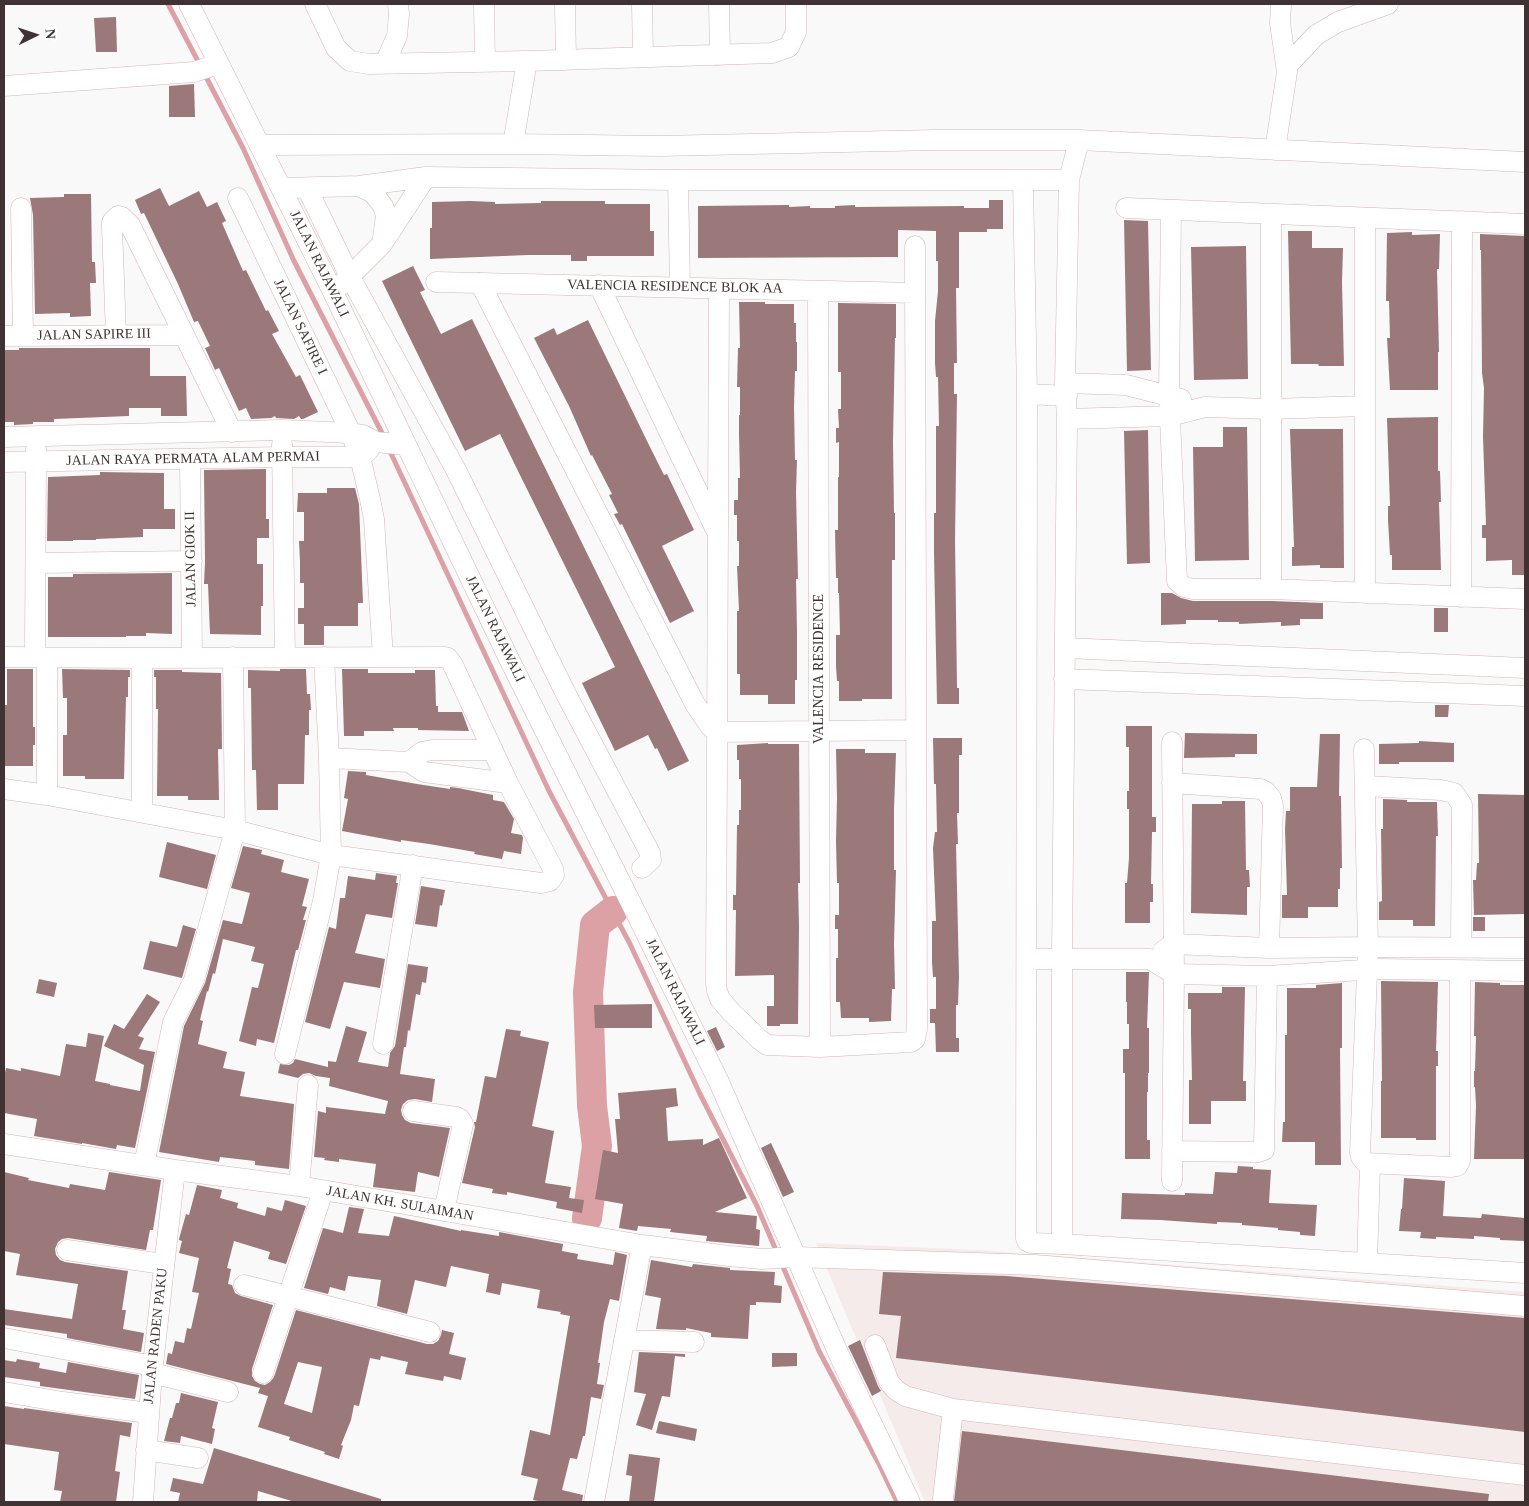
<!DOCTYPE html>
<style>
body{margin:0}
#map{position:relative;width:1529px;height:1506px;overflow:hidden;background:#f9f9f9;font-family:Georgia,serif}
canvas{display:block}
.frame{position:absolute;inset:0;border:5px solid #403132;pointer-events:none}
.north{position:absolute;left:10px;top:10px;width:50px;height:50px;-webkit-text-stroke:4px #fff;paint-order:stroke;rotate:86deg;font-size:14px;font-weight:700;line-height:20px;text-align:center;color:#403132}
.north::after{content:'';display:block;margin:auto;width:18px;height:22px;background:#403132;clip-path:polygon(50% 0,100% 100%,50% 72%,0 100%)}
</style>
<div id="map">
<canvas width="1529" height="1506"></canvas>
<div class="frame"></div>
<div class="north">N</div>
</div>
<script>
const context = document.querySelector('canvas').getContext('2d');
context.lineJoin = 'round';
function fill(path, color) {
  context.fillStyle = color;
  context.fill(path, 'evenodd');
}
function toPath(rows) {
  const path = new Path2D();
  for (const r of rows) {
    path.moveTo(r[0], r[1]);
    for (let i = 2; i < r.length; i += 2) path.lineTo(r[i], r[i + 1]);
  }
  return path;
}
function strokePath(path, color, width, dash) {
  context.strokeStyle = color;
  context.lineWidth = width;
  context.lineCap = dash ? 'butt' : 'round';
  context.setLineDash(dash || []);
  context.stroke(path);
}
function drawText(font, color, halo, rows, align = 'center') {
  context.font = font + ' Georgia,serif';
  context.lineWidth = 4;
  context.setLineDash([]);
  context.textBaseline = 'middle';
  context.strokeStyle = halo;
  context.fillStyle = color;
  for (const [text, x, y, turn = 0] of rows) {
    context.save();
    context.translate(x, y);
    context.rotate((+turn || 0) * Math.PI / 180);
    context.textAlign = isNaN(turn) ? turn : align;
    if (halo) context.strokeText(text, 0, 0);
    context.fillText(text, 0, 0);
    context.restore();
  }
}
const built = toPath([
 [816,1243,979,1250,1525,1292,1525,1502,925,1502]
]);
const stream = toPath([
 [168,4,200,65],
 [204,73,243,148,294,261,384,437],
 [388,447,549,791,630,944,700,1094,757,1206,778,1255],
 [781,1262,819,1351,879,1464,897,1502]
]);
const river = toPath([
 [587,1218,597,1146,592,1106,588,992,595,925,613,911]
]);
const building = toPath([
 [116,17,117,52,96,52,94,18],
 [194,84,195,117,169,117,169,86],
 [160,188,169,206,199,191,207,207,217,202,226,221,222,223,243,271,246,270,266,311,268,310,279,331,272,334,296,377,300,375,318,412,303,419,301,419,299,416,294,419,276,418,275,416,271,418,251,419,246,408,239,411,219,368,215,370,205,348,210,346,198,321,194,322,178,284,144,213,141,214,135,200],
 [64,194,91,194,92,262,95,262,96,283,90,283,91,316,70,317,70,313,35,314,33,215,30,198,64,197],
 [989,200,1003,200,1003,229,987,229,987,232,959,232,959,288,956,288,957,363,954,363,954,394,957,394,955,540,957,688,959,688,959,704,937,704,934,553,934,513,936,513,936,426,939,426,938,377,936,377,935,363,935,321,938,291,938,261,936,261,936,231,898,230,898,257,698,258,698,206,789,205,789,207,810,206,810,208,835,208,835,206,855,205,855,207,964,206,964,208,989,208],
 [470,201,495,202,495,204,541,203,541,201,605,201,605,204,650,204,650,231,654,231,654,256,587,256,587,261,571,261,571,255,528,255,430,259,430,228,432,228,432,202],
 [1124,220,1148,221,1151,370,1127,371],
 [1288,231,1312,231,1312,248,1343,248,1342,282,1344,366,1319,366,1318,364,1291,364],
 [1412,232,1412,235,1440,234,1439,269,1437,269,1439,352,1438,352,1438,390,1390,390,1387,338,1390,338,1389,301,1386,301,1387,233],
 [1480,234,1525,236,1525,575,1512,575,1512,560,1486,561,1486,538,1482,538,1482,525,1486,525,1483,437,1484,388,1482,373,1481,250,1480,250],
 [1246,246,1248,379,1194,380,1191,247],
 [413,266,425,290,420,292,441,334,472,319,689,761,668,771,657,748,655,749,648,735,615,751,582,683,615,667,517,469,500,434,465,451,382,281],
 [739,302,765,302,765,304,794,304,794,323,796,323,796,342,797,342,797,371,795,371,794,407,795,460,797,460,796,492,798,579,796,579,797,632,797,680,795,680,795,704,768,704,768,695,740,695,740,674,737,674,737,611,739,611,737,566,739,566,739,541,737,541,737,515,734,515,734,500,738,500,738,478,740,478,739,434,739,415,740,415,740,387,737,387,738,348,740,348],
 [838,303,896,304,896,338,895,338,893,442,894,513,895,513,895,560,892,560,892,699,862,699,862,701,839,701,839,681,837,681,836,666,836,635,840,635,839,593,838,593,838,578,836,578,835,530,838,530,838,477,839,477,839,442,836,443,836,428,839,428,838,409,841,409,841,372,838,372],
 [588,320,649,445,664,475,667,474,694,530,662,546,694,611,670,623,622,524,620,525,614,514,618,513,609,495,612,494,592,455,591,456,569,406,534,338,554,328,557,335],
 [19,348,150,348,150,376,186,376,187,416,161,416,161,408,129,408,129,416,54,419,54,422,33,422,33,424,14,425,14,422,4,422,4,350,19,350],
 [1438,417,1438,471,1440,471,1441,502,1439,502,1441,570,1392,570,1392,555,1390,555,1388,520,1388,506,1390,506,1387,418],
 [1223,427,1247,427,1249,560,1195,561,1193,447,1223,447],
 [1290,429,1343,429,1344,568,1320,568,1320,565,1292,566,1292,547,1294,547],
 [1148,430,1150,563,1127,564,1124,431],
 [266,469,266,519,269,519,269,538,257,538,257,564,263,564,263,606,261,606,261,635,210,634,208,584,204,584,205,562,204,470],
 [100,472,164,473,164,509,175,509,175,529,143,529,143,537,96,539,96,540,73,540,73,541,47,541,48,477,100,475],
 [327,488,355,488,359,504,363,603,358,603,358,626,324,626,324,645,304,645,304,624,298,624,298,608,304,608,304,583,300,583,300,561,299,541,304,541,304,512,297,512,298,493,327,493],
 [172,573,172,634,146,633,146,636,126,636,126,637,48,637,48,577,73,577,73,574],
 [1161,593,1172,593,1181,598,1193,601,1271,601,1323,603,1323,619,1300,619,1300,625,1281,626,1281,622,1239,624,1239,622,1218,622,1218,620,1186,620,1186,624,1161,625],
 [1434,608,1448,608,1448,632,1434,632],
 [7,669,33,669,33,727,35,727,35,745,33,745,33,766,4,766,4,705,7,705],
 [62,669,130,670,130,677,128,677,128,697,126,697,124,779,85,779,85,776,63,776,63,735,67,735,67,698,63,698],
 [280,669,306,669,307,694,310,694,311,710,309,710,309,735,305,735,304,784,278,784,278,810,257,810,256,770,252,770,251,688,248,688,248,670,280,671],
 [342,669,368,669,368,673,415,673,415,670,435,670,436,706,438,706,438,712,462,712,469,731,418,730,418,728,393,728,394,731,364,731,364,736,344,736],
 [154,670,182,670,182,672,221,673,222,749,218,749,219,800,188,800,188,796,157,796,158,709,156,709,156,677,154,677],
 [1435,705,1449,705,1448,717,1435,717],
 [1126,726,1152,726,1152,817,1156,817,1156,832,1152,832,1151,884,1153,884,1153,902,1150,902,1150,923,1125,923,1125,883,1127,883,1129,858,1129,809,1127,809,1127,791,1129,791,1129,747,1126,747],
 [1185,733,1257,734,1257,754,1235,754,1235,757,1184,758],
 [1320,734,1340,734,1339,796,1341,796,1342,868,1340,868,1340,889,1338,889,1338,907,1308,907,1308,918,1282,918,1282,895,1287,895,1285,829,1286,811,1290,811,1290,787,1317,787],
 [933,738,962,738,962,755,959,755,959,813,957,813,958,844,956,844,959,977,958,1005,956,1005,956,1038,959,1038,959,1052,936,1052,935,1023,930,1023,930,1009,936,1009,936,977,933,977,932,962,932,921,936,921,933,848,935,832,937,832,936,784,934,784],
 [1419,741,1454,743,1454,762,1399,762,1399,764,1379,764,1379,744,1419,743],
 [768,743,768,744,799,744,800,883,798,883,799,927,798,1024,780,1024,780,1026,767,1026,767,1006,774,1006,774,975,735,976,736,910,733,910,733,895,736,895,737,825,739,825,739,810,741,810,741,779,739,779,739,760,737,760,737,745],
 [836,749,865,749,865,753,896,753,894,810,894,870,896,870,894,943,895,989,892,989,891,1021,869,1022,869,1018,841,1018,840,1002,836,1002,836,958,838,958,838,929,835,929,835,915,839,915,839,883,837,883,836,841,837,798],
 [348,771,366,772,366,775,417,784,450,789,450,787,458,788,493,795,493,800,504,802,514,819,511,833,522,835,523,838,521,854,504,851,502,859,474,854,475,852,429,844,401,840,401,842,342,831,348,799,344,798],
 [1478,794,1525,795,1525,914,1474,915,1473,880,1476,880,1477,863,1479,863],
 [1383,799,1407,800,1407,802,1437,802,1438,836,1436,836,1435,926,1413,926,1413,920,1379,920,1379,902,1382,901,1381,829,1383,829],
 [1222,801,1245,801,1246,870,1249,870,1250,887,1247,887,1247,915,1191,913,1192,804,1222,804],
 [167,842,216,855,207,889,159,877],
 [243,846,262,850,261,854,284,860,281,872,309,879,302,906,307,907,303,920,306,920,298,950,296,950,274,1043,257,1039,256,1046,239,1041,252,987,258,988,264,964,251,961,255,947,223,939,215,974,213,973,208,992,207,991,200,1020,203,1021,198,1044,227,1052,223,1068,245,1072,240,1096,294,1104,289,1169,255,1165,255,1161,220,1157,219,1162,159,1152,184,1026,205,983,223,920,242,924,250,893,231,888],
 [376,873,397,876,396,883,398,883,392,918,366,914,355,953,385,959,380,988,344,982,330,1029,305,1022,329,927,336,929,340,898,345,898,348,876,375,880],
 [421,886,445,890,442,906,440,905,437,927,415,924],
 [1473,917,1485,917,1485,931,1473,931],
 [183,925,196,929,182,978,143,969,150,941,177,947],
 [408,964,428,967,426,983,422,982,420,995,416,994,410,1031,408,1030,406,1047,404,1047,400,1074,435,1079,432,1102,415,1099,408,1100,403,1104,401,1110,402,1115,405,1120,411,1123,450,1128,439,1177,418,1172,415,1192,373,1187,376,1164,339,1159,339,1162,324,1160,325,1158,314,1157,318,1111,326,1113,326,1107,385,1114,388,1101,329,1086,330,1078,316,1076,309,1073,303,1074,298,1078,278,1073,280,1064,289,1065,293,1063,295,1059,328,1067,328,1061,336,1062,346,1026,367,1032,358,1062,388,1067,390,1053,395,1046],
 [1126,972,1149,972,1147,1028,1149,1028,1149,1073,1148,1073,1148,1092,1147,1092,1147,1140,1150,1140,1150,1159,1125,1159,1125,1073,1123,1073,1123,1049,1129,1049,1129,1024,1127,1024,1127,1002,1126,1002],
 [39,979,57,983,54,997,36,993],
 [1381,981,1438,982,1436,1051,1438,1051,1438,1066,1436,1066,1436,1140,1416,1140,1416,1138,1381,1138,1381,1081,1382,1081],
 [1475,982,1500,983,1500,985,1525,985,1525,1159,1474,1159,1476,1106,1475,1087,1474,1087,1474,1071,1475,1071,1476,1036,1474,1036],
 [1342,983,1342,1048,1340,1048,1341,1165,1315,1165,1315,1142,1282,1142,1283,1122,1285,1122,1285,1035,1287,1035,1287,988,1316,988,1316,985],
 [1222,987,1245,987,1243,1081,1246,1081,1246,1101,1211,1101,1211,1124,1189,1124,1189,1080,1192,1080,1191,1033,1191,1009,1188,1009,1188,993,1222,993],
 [147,994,160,1002,138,1036,144,1038,139,1049,155,1052,135,1148,117,1145,116,1149,82,1143,82,1144,34,1136,37,1119,4,1113,4,1077,6,1068,21,1071,21,1068,60,1076,66,1044,86,1047,88,1033,104,1036,95,1081,110,1084,110,1085,140,1091,144,1065,104,1046,114,1024,124,1029],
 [652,1004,652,1028,595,1028,594,1005],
 [716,1027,725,1047,717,1051,707,1031],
 [506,1029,521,1031,520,1036,549,1042,532,1126,554,1131,545,1183,571,1187,569,1198,584,1200,582,1213,556,1208,557,1202,507,1192,507,1195,492,1193,493,1189,462,1183,475,1127,474,1122,476,1122,485,1076,496,1078],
 [676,1088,678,1106,666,1108,668,1141,703,1139,703,1145,719,1138,747,1198,715,1212,757,1216,756,1229,760,1230,759,1246,706,1241,707,1236,670,1232,671,1229,638,1226,637,1231,619,1228,623,1204,595,1199,603,1150,618,1153,615,1119,620,1119,618,1093],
 [771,1143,794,1192,783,1197,761,1148],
 [1238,1166,1253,1167,1253,1169,1271,1170,1269,1203,1317,1205,1315,1236,1300,1235,1300,1232,1278,1230,1278,1228,1242,1225,1242,1223,1217,1222,1217,1224,1160,1220,1121,1219,1122,1193,1185,1195,1185,1193,1213,1194,1215,1172,1237,1173],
 [4,1172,29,1178,28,1180,69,1188,70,1184,105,1190,109,1172,161,1180,153,1230,150,1230,146,1250,68,1238,62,1239,58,1242,55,1249,56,1255,60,1260,65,1262,128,1271,122,1310,126,1310,123,1329,144,1333,141,1352,67,1338,67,1334,4,1325,4,1309,72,1319,78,1284,16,1275,20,1254,4,1251],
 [1404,1178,1445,1181,1443,1216,1481,1218,1482,1214,1525,1218,1525,1241,1500,1240,1500,1238,1474,1236,1474,1239,1436,1237,1436,1239,1420,1238,1421,1232,1399,1231,1401,1209,1402,1209],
 [197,1185,222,1190,220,1198,238,1203,237,1208,265,1216,267,1207,282,1211,285,1200,306,1206,286,1264,268,1259,270,1252,234,1241,227,1268,231,1269,228,1284,232,1285,235,1293,241,1296,273,1305,252,1369,252,1376,255,1381,260,1384,265,1385,270,1382,274,1377,296,1310,427,1344,433,1344,438,1341,441,1335,442,1330,454,1333,449,1354,466,1358,461,1380,444,1376,443,1381,405,1374,408,1362,381,1356,380,1360,370,1358,359,1406,354,1405,351,1420,341,1445,343,1446,339,1459,324,1454,325,1452,289,1440,290,1437,258,1427,268,1396,258,1393,260,1388,166,1364,168,1353,172,1354,175,1341,184,1343,187,1328,191,1329,199,1293,192,1292,199,1258,179,1253,182,1241,179,1240,179,1239,186,1214,189,1215],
 [298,1362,322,1367,312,1413,284,1404],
 [349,1207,364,1209,358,1233,389,1236,394,1216,461,1231,461,1230,499,1236,499,1232,563,1244,562,1251,578,1254,577,1259,613,1265,615,1252,627,1255,619,1301,610,1299,604,1322,600,1350,598,1363,600,1363,597,1384,604,1385,601,1399,591,1397,585,1436,583,1436,577,1459,570,1458,562,1490,583,1495,582,1502,543,1502,533,1500,538,1479,521,1475,530,1430,550,1435,570,1316,560,1314,561,1312,537,1308,540,1290,502,1283,500,1295,486,1292,489,1274,451,1266,446,1287,415,1280,407,1314,377,1306,381,1280,348,1276,345,1291,330,1287,328,1294,304,1288,323,1228,343,1233],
 [651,1260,692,1267,693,1264,730,1268,730,1270,775,1272,774,1285,782,1286,781,1303,756,1302,756,1305,750,1305,748,1339,711,1337,711,1333,686,1328,686,1330,656,1329,661,1298,645,1295],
 [883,1272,1006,1276,1525,1318,1525,1432,896,1358,901,1316,879,1314],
 [860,1340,878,1386,881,1391,872,1396,848,1346],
 [639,1352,685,1354,685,1357,675,1356,670,1397,662,1396,652,1430,636,1425,646,1394,634,1392],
 [772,1353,797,1353,797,1366,772,1367],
 [17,1359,40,1363,39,1368,66,1373,68,1362,139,1375,135,1399,40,1386,40,1382,4,1377,4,1360,16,1362],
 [181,1393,218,1402,212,1428,215,1429,212,1444,181,1436,180,1443,164,1441,170,1418,172,1418,176,1403,179,1403],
 [4,1406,24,1409,24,1408,132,1423,130,1437,120,1435,115,1471,120,1472,116,1502,60,1502,62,1491,54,1490,59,1452,4,1444],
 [659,1421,697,1429,695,1441,656,1433],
 [962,1431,1489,1494,1488,1502,954,1502],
 [214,1448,381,1499,381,1502,295,1502,258,1491,257,1502,178,1502,180,1493,170,1491,173,1478,203,1484],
 [629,1454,660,1458,654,1502,629,1502,632,1476,626,1475]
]);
const minor = toPath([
 [189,4,333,292,510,661,636,913,719,1082,844,1366,910,1502],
 [315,4,336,48,350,61,369,64,527,61,772,53,789,47,796,32,796,4],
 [484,4,485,62],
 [565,4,566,60],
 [642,4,643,57],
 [719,4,720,55],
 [385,63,397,36,399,14,398,4],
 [1287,66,1316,35,1338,22,1388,4],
 [4,86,194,72,218,64],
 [513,144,527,61],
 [259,145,513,144,660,146,936,140,1079,140,1525,162],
 [1275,150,1287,72,1280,23,1281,4],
 [678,180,680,287],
 [1023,181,1027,394,1026,1238,1027,1241,1031,1243,1062,1244,1062,959,1067,419,1065,383,1069,180,1079,140],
 [359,186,373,193,383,206,386,215,383,238],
 [281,188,359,186,426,177,678,180,1069,180],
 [307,188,350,277,456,470,566,694,650,853,651,860,642,868],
 [238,198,351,433,360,457,370,499,374,519,383,657],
 [21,208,23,336],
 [1126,208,1525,224],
 [1171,210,1169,395,1177,581,1184,587,1193,589,1271,589,1525,599],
 [1271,214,1271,589],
 [1365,218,1365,593],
 [436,282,915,293],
 [480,283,695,704,710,726,717,732,916,730],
 [341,285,382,244,426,177],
 [599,285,715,528],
 [719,289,716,984,717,991,720,999,731,1012,759,1039,767,1045,820,1047,911,1042,915,1039,917,1029,915,246],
 [818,291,820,1047],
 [116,335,112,227,112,222,118,216,122,217,130,225,232,432],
 [4,336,184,335],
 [1065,383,1126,385,1181,399],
 [1027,394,1067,396],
 [1067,419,1170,416,1205,407,1270,409,1365,406],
 [4,437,282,430,351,433,363,435,376,442,406,445],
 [282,444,285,658],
 [190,459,192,658],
 [4,462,282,457,360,457,369,450],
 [36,563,192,561],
 [1461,597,1462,221],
 [1065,648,1525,668],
 [4,657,142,658,445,657,448,658,453,665,508,783,553,869,554,875,550,881,541,883,331,855,235,830,47,795,4,789],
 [35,657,36,449],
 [1064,679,1525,696],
 [1364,749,1368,947,1360,1153,1361,1157,1366,1163,1451,1167,1457,1166,1460,1161,1460,971],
 [329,758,409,762,424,772,508,783],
 [409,762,422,752,432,750,493,750],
 [1172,783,1261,789,1266,792,1271,798,1273,806,1269,948],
 [1366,786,1441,790,1454,793,1462,805,1461,948],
 [47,795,47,658],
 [142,812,142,658],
 [1163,951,1173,944,1269,948,1368,947,1525,948],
 [1027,959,1150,959,1174,974,1267,976,1378,969,1525,971],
 [383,1044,413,865],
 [285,1054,323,901,331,855,329,758,324,657],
 [413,1111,456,1117,460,1119,463,1124,444,1211],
 [4,1144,175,1170,299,1186,642,1245,729,1256,762,1259,796,1257,1035,1265,1525,1306],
 [1172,1151,1258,1152,1264,1150,1267,976],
 [144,1165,173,1022,194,980,235,830,233,657],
 [1172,1181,1174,974,1172,742],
 [299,1186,308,1085],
 [1062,1244,1525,1273],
 [67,1250,163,1264],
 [1367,1263,1370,1164],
 [244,1285,430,1332],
 [4,1338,153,1366],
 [624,1340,694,1342],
 [875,1345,889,1382,896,1390,905,1396,953,1409,1525,1475],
 [152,1373,228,1392],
 [263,1373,323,1191],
 [4,1392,63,1402,149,1413],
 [146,1450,198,1458],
 [943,1499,953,1409],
 [143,1502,152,1373,175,1170],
 [594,1502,642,1245]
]);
const streetNames = [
 ["JALAN RAJAWALI",319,264,64],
 ["VALENCIA RESIDENCE BLOK AA",675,287,1],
 ["JALAN SAFIRE I",300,327,64],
 ["JALAN SAPIRE III",94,335,-1],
 ["JALAN RAYA PERMATA ALAM PERMAI",193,459,-1],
 ["JALAN GIOK II",191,559,-91],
 ["JALAN RAJAWALI",495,629,64],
 ["VALENCIA RESIDENCE",819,669,-90],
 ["JALAN RAJAWALI",675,992,64],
 ["JALAN KH. SULAIMAN",400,1204,10],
 ["JALAN RADEN PAKU",156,1336,-84]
];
fill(built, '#f5ebeb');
strokePath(stream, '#dba1a5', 5);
strokePath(river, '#dba1a5', 30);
fill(building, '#9b787a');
strokePath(minor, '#d8b3b5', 21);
strokePath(minor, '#fff', 20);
drawText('14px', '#403132', '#fff', streetNames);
</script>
